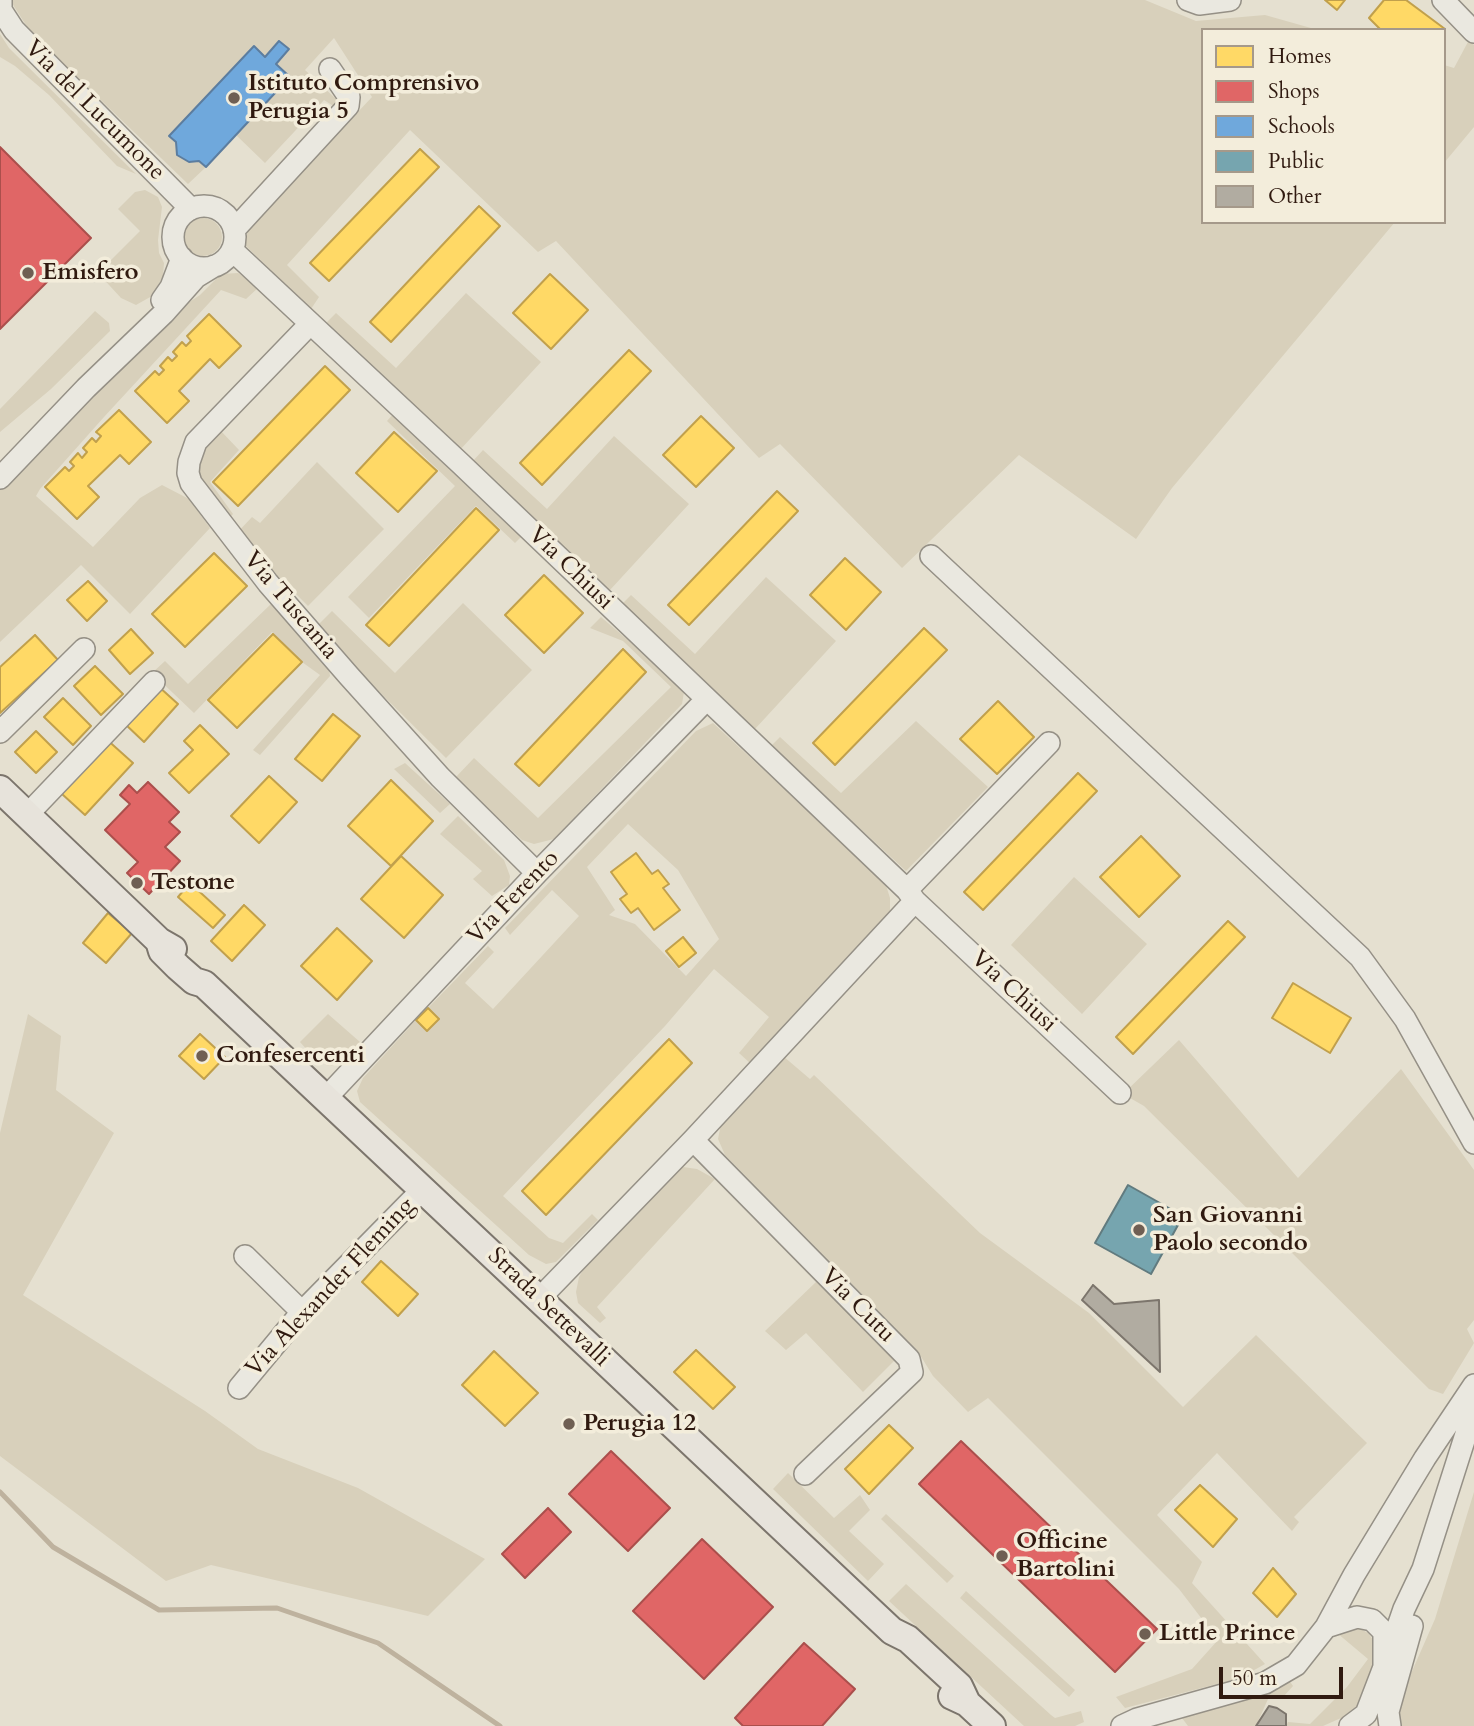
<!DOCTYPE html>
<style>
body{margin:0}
#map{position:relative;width:1474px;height:1726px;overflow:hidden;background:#e5e0d0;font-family:Cardo,serif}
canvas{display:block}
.legend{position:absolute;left:1201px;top:28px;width:245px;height:196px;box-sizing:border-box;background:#f3eddb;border:2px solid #a5998a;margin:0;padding:9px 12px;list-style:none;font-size:21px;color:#301a10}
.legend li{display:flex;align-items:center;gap:14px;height:35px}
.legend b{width:35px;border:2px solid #a5998a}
.scale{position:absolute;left:1219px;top:1667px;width:124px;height:32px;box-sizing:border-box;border:4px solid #301a10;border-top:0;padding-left:9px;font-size:21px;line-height:24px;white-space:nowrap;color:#301a10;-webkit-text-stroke:5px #f3eddb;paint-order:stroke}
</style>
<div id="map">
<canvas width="1474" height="1726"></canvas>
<ul class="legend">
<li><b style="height:19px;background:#ffd966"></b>Homes</li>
<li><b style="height:19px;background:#e06666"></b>Shops</li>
<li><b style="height:19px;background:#6fa8dc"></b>Schools</li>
<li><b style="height:19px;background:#76a5af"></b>Public</li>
<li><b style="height:19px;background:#b1aca1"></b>Other</li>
</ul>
<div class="scale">50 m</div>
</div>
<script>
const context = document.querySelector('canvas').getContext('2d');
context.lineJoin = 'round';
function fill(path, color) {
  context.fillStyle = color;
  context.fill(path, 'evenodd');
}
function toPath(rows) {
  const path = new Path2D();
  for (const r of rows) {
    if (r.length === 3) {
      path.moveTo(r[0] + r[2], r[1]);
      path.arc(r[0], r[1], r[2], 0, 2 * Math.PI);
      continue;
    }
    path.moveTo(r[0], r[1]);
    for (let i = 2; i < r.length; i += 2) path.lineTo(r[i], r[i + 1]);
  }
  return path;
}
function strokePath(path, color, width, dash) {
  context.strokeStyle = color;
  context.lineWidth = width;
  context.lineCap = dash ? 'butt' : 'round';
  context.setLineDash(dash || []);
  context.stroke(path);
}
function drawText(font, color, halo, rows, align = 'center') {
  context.font = font + ' Cardo,serif';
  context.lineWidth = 7;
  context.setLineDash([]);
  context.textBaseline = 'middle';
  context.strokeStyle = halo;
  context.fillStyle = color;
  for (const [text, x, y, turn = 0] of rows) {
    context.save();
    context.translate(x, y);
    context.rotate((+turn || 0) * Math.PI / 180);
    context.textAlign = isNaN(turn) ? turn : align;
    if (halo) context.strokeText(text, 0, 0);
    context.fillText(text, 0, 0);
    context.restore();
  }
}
const green = toPath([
 [10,0,1145,0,1196,21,1265,15,1318,30,1203,30,1203,222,1395,222,1172,488,1136,539,1019,455,902,568,780,444,759,458,556,241,538,252,410,130,287,265,319,297,311,309,245,245,248,229,372,97,334,38,305,70,336,99,335,107,324,100,265,163,236,135,289,78,276,64,289,49,279,41,265,57,254,47,170,136,176,142,177,155,189,162,199,161,206,167,188,184,31,33],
 [0,34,9,48,136,174,117,166,49,95,15,66,0,57],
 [1469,40,1474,45,1474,127,1444,163,1444,65,1454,68],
 [145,190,158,197,162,207,158,240,159,253,164,263,163,276,152,296,136,305,121,298,98,273,140,231,118,209,135,192],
 [203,237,19],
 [238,273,259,287,246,299,221,290,104,417,40,489,36,496,93,547,140,498,162,485,189,499,210,528,130,614,81,565,0,642,0,487,179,309,200,295,221,274],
 [466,293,541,362,459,451,324,325,336,313,396,368],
 [95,311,109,323,110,331,51,389,0,432,0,409],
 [395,412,523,535,515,543,476,506,369,618,348,597,455,486,387,421],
 [220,430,239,450,210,482,233,514,227,521,202,490,198,466,203,450],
 [614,436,689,504,610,590,472,462,483,450,547,509],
 [317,462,384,529,308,606,236,534,252,517,260,523],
 [766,577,836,641,755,729,621,605,631,595,695,654],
 [272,603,328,662,330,676,260,755,253,750,320,675,302,662,272,632,194,713,152,673,165,661,188,684],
 [463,603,532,670,446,758,315,628,332,611,395,673],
 [601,617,678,683,684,692,682,704,554,839,534,844,522,840,455,778,474,758,538,818,671,687,623,641,590,628],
 [916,721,988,787,906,871,771,746,780,737,841,793],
 [713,723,885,882,890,898,890,917,751,1064,739,1053,769,1017,714,969,665,1026,503,1196,549,1238,563,1243,592,1214,598,1220,556,1262,546,1264,529,1255,360,1102,357,1091,363,1078,416,1020,438,1019,428,1008,488,946,494,952,465,983,493,1009,579,916,552,890,510,935,505,928,696,731],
 [628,824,678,870,719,939,686,976,635,924,609,915,615,910,587,867],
 [405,763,450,804,440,813,394,769],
 [458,816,504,860,510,876,509,885,492,896,473,879,482,871,440,834],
 [1074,877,1147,944,1082,1014,1011,945],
 [28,1014,61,1036,56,1090,114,1133,23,1295,205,1411,258,1449,358,1488,485,1559,428,1616,211,1565,166,1581,0,1456,0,1133],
 [328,1014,360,1042,342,1063,329,1066,317,1061,300,1042],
 [1179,1040,1298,1178,1401,1069,1474,1170,1474,1320,1467,1329,1474,1343,1443,1394,1429,1389,1144,1106,1123,1094],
 [783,1056,810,1079,814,1075,980,1233,1089,1313,1183,1407,1256,1335,1367,1443,1294,1517,1299,1522,1292,1531,1217,1453,1157,1515,1202,1562,1192,1583,1265,1664,1240,1678,1125,1708,1116,1697,1192,1669,1218,1640,1179,1589,988,1398,968,1412,933,1376,917,1350,725,1155,718,1139,721,1124],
 [683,1167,697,1169,715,1179,597,1307,606,1318,600,1323,578,1303,576,1292,579,1277,589,1260,671,1172],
 [816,1282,897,1358,863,1392,806,1333,786,1350,765,1331],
 [788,1473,834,1518,860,1495,870,1510,849,1531,884,1564,868,1581,773,1489],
 [1474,1492,1474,1726,1400,1726,1399,1719,1402,1694,1435,1619],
 [886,1514,954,1576,947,1583,881,1519],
 [906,1584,1051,1715,1055,1718,1081,1711,1084,1722,1075,1726,1024,1726,889,1601],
 [966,1591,1075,1690,1069,1697,960,1598],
 [1347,1627,1359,1628,1368,1633,1374,1641,1377,1652,1370,1686,1359,1710,1323,1726,1286,1726,1288,1722,1310,1724,1347,1687,1368,1659,1337,1633],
 [1289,1680,1293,1686,1284,1696,1268,1699,1256,1726,1188,1726,1182,1718]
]);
const homes = toPath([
 [1325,0,1345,0,1337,10,1325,0],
 [1384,0,1406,0,1445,29,1381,30,1369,18,1384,0],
 [420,149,439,167,329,281,310,263,420,149],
 [479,206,500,226,391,342,370,322,479,206],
 [550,274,588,310,551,349,513,313,550,274],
 [209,314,241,346,219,368,210,359,179,391,189,401,167,423,135,391,155,371,159,375,164,370,160,366,168,357,172,361,177,356,173,352,182,342,186,346,191,341,187,336,209,314],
 [629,350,651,371,542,485,520,463,629,350],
 [325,366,350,390,238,506,213,482,325,366],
 [119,410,151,442,129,464,120,455,88,486,99,497,77,519,45,487,65,467,69,471,74,466,70,462,78,453,82,458,87,452,83,448,92,438,96,442,101,436,96,432,119,410],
 [701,416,734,448,696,487,663,455,701,416],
 [394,432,437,471,398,512,356,473,394,432],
 [777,491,798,511,689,625,668,605,777,491],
 [476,508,499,530,389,646,366,625,476,508],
 [214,553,247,586,185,647,152,614,214,553],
 [845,558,881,592,846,630,810,595,845,558],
 [544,575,583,613,544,653,505,615,544,575],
 [88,581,107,601,87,621,67,600,88,581],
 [924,628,947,650,835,765,813,743,924,628],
 [131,629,153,653,130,674,109,650,131,629],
 [273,634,302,662,237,728,208,700,273,634],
 [35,635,58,660,0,713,0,667,35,635],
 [623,649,646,672,539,786,515,764,623,649],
 [95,666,123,694,101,715,74,686,95,666],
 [158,686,178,704,144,742,124,723,158,686],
 [63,698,91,726,73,745,44,717,63,698],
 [998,701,1034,737,997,774,960,739,998,701],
 [333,714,360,736,322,781,295,759,333,714],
 [200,725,229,754,189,793,169,773,193,750,184,741,200,725],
 [36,731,57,752,36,773,15,752,36,731],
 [104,737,133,763,85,815,62,794,104,737],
 [1078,773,1097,791,983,910,964,892,1078,773],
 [269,776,297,802,259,843,231,816,269,776],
 [391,780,433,821,391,866,348,826,391,780],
 [1141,836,1180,876,1139,917,1100,877,1141,836],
 [636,853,652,874,658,870,669,884,663,888,680,910,654,930,638,908,631,913,620,899,627,894,611,872,636,853],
 [401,856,443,895,404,938,361,899,401,856],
 [190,883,225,915,213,928,178,897,190,883],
 [244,905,265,925,232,961,211,941,244,905],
 [108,913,132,933,106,963,83,943,108,913],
 [1228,921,1245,937,1133,1054,1116,1037,1228,921],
 [337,928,372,961,337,1000,301,966,337,928],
 [683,937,696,953,679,967,666,951,683,937],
 [1293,983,1351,1018,1330,1053,1272,1018,1293,983],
 [428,1008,439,1019,427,1031,416,1020,428,1008],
 [200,1034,225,1057,204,1079,179,1056,200,1034],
 [669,1039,692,1063,546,1215,522,1191,669,1039],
 [381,1261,418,1294,398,1316,362,1282,381,1261],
 [696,1350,735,1387,713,1409,674,1372,696,1350],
 [494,1351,538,1393,505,1426,462,1385,494,1351],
 [889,1425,913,1448,869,1494,845,1469,889,1425],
 [1200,1485,1237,1519,1213,1547,1175,1510,1200,1485],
 [1273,1568,1296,1594,1277,1617,1253,1593,1273,1568]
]);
const shops = toPath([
 [0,147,91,238,0,329,0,147],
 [148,782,179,812,169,822,180,832,165,847,180,861,149,894,127,873,138,862,105,830,130,804,120,795,129,785,137,793,148,782],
 [961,1441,1157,1629,1115,1672,919,1484,961,1441],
 [611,1451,670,1508,628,1551,569,1494,611,1451],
 [548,1508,571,1532,525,1578,502,1554,548,1508],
 [702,1539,773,1607,704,1679,633,1611,702,1539],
 [804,1643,855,1689,822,1726,743,1726,735,1718,804,1643]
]);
const schools = toPath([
 [279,41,289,49,276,64,290,77,206,167,199,161,189,162,177,155,176,142,169,136,254,46,265,57,279,41]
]);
const public = toPath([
 [1128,1185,1183,1216,1151,1274,1095,1243,1128,1185]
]);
const stream = toPath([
 [0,1492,53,1547,159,1610,277,1608,378,1643,500,1726]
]);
const building = toPath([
 [1093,1285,1114,1304,1159,1300,1160,1372,1082,1300,1093,1285],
 [1269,1706,1277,1708,1286,1714,1286,1726,1256,1726,1269,1706]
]);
const minor = toPath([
 [1,0,1,10,14,30,191,209],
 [1188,0,1199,4,1230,0],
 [1443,0,1474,32],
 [204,237,31],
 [234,230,348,106,349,97,330,69],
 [232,250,461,464,907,890,915,901,1120,1093],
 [162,300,171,287,182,258],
 [310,324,196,442,189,462,188,473,191,483,268,583,349,676,440,777,537,873],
 [0,478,86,388,164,313,196,277,214,266],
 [931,556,1360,957,1405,1019,1474,1143],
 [0,732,84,649],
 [27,815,154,682],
 [907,890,1049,743],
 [325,1099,537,873,706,700],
 [693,1140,909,1359,912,1372,805,1474],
 [245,1256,302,1312],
 [539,1299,693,1140,915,901],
 [239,1388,302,1312,423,1189],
 [1326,1627,1357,1617,1372,1620,1384,1632,1384,1667,1366,1714,1350,1726],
 [1384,1667,1404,1609,1423,1569,1474,1409],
 [1122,1726,1137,1719,1265,1683,1296,1665,1326,1627,1354,1575,1425,1458,1474,1385],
 [1390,1726,1388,1712,1412,1626]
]);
const major = toPath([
 [0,789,159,941,173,949],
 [159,941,162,951,178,967,194,981,204,984,876,1616,892,1631,908,1639,959,1686,967,1703],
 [952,1696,967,1703,992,1726]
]);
const markers = [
 [234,98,7,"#6f5f53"],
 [28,273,7,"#6f5f53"],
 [137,883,7,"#6f5f53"],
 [202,1056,7,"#6f5f53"],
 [1139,1230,7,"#6f5f53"],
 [569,1424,7,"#6f5f53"],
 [1002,1556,7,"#6f5f53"],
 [1145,1634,7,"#6f5f53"]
];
const poiNames = [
 ["Istituto Comprensivo",248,84],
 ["Perugia 5",248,112],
 ["Emisfero",42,273],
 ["Testone",151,883],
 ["Confesercenti",216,1056],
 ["San Giovanni",1153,1216],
 ["Paolo secondo",1153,1244],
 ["Perugia 12",583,1424],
 ["Officine",1016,1542],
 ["Bartolini",1016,1570],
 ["Little Prince",1159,1634]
];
const streetNames = [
 ["Via del Lucumone",94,111,45],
 ["Via Chiusi",570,569,44],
 ["Via Tuscania",290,606,50],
 ["Via Ferento",514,898,-46],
 ["Via Chiusi",1013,992,43],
 ["Via Alexander Fleming",331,1288,-47],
 ["Via Cutu",857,1306,45],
 ["Strada Settevalli",548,1308,44]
];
fill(green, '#d8d0bb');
fill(homes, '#ffd966');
strokePath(homes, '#c1a04c', 2);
fill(shops, '#e06666');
strokePath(shops, '#ab4f4c', 2);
fill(schools, '#6fa8dc');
strokePath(schools, '#5c7d9f', 2);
fill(public, '#76a5af');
strokePath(public, '#617b7f', 2);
strokePath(stream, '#beb29e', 5);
fill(building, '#b1aca1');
strokePath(building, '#7c756c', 2);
strokePath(minor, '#959086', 24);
strokePath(major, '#7c756c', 30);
strokePath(minor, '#eae8e0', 21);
strokePath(major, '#e7e3db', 26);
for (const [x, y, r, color] of markers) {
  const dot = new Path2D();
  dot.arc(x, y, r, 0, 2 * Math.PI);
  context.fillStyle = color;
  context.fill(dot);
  strokePath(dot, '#f3eddb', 2.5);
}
drawText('bold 24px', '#301a10', '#f3eddb', poiNames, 'left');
drawText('24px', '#301a10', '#f3eddb', streetNames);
</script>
